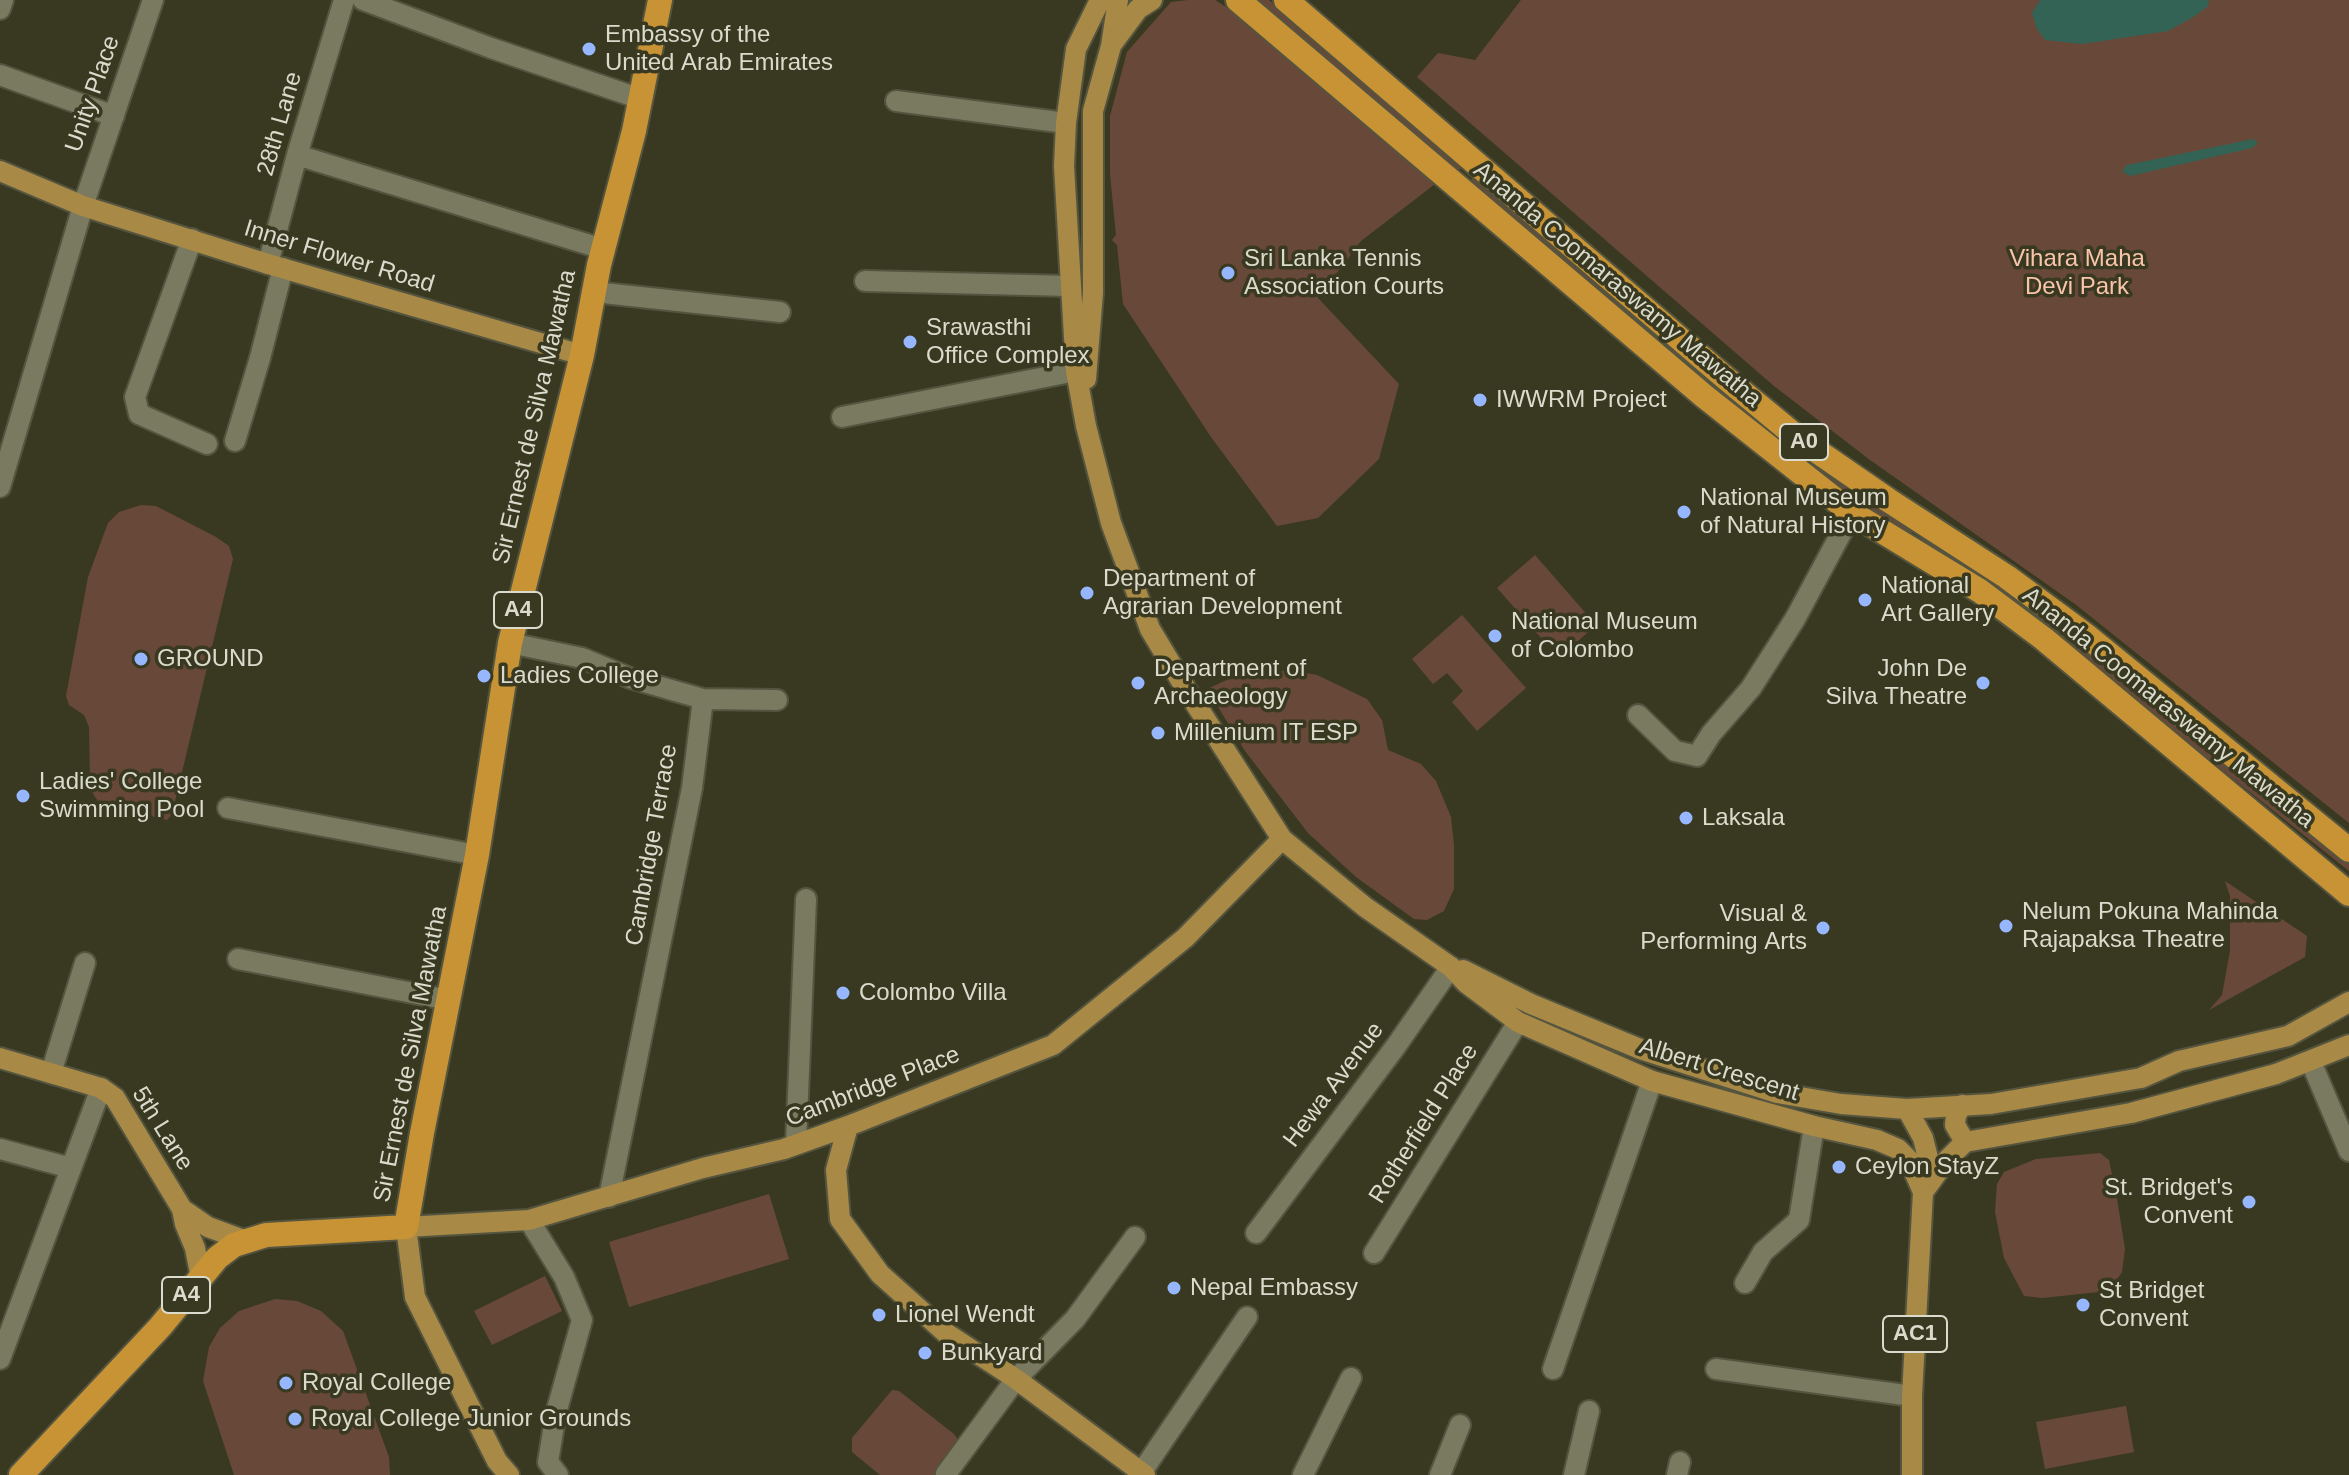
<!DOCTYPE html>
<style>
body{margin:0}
canvas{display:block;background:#383920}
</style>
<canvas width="2349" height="1475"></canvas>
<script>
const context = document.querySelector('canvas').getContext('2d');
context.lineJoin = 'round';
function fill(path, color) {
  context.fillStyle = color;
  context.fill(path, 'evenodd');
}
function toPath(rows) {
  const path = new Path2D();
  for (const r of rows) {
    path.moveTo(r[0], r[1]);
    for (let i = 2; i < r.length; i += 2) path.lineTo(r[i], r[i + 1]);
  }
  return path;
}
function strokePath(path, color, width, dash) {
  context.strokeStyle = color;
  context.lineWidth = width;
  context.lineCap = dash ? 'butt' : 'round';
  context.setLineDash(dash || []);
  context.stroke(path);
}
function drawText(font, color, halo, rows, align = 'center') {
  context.font = font + ' Helvetica,sans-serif';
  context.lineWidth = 7;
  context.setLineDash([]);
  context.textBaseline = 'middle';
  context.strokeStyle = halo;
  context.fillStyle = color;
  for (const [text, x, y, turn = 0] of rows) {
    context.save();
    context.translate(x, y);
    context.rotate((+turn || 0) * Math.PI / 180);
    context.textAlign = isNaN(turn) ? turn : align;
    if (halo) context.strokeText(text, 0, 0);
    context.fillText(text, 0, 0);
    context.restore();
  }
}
const green = toPath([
 [1188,0,1215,0,1251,23,1401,149,1435,184,1361,241,1318,298,1399,384,1379,459,1318,518,1277,526,1211,437,1123,304,1117,245,1112,240,1116,235,1110,174,1110,116,1127,52,1171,2],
 [1255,0,1269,0,1464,165,1459,170],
 [1521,0,2349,0,2349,823,2075,604,1870,460,1774,386,1417,77,1438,53,1475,60],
 [1477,174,1915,527,1910,535,1865,508,1788,453,1470,181],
 [141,505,156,506,216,537,229,546,233,559,172,814,167,820,99,803,92,792,90,779,89,727,84,715,69,705,66,696,88,577,108,523,119,512],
 [1925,533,2042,614,2349,861,2349,871,2035,621,1920,541],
 [1535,555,1596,625,1559,658,1497,588],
 [1462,615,1526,688,1477,731,1452,702,1463,691,1447,673,1433,684,1412,659],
 [1260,671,1294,671,1317,675,1367,699,1382,720,1388,750,1421,764,1436,781,1451,817,1454,845,1454,889,1444,911,1427,920,1414,919,1356,877,1308,833,1245,751,1207,689,1231,678],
 [2225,881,2307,936,2305,957,2209,1010,2222,995,2230,951,2230,896],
 [2100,1153,2109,1160,2117,1199,2125,1249,2122,1272,2116,1281,2099,1292,2042,1298,2024,1296,2004,1258,1995,1212,1997,1184,2004,1172,2036,1159],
 [769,1194,789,1259,629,1307,609,1242],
 [545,1276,562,1311,492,1345,474,1311],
 [275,1299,297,1301,321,1311,343,1331,389,1457,390,1475,234,1475,203,1381,209,1347,220,1328,239,1311],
 [892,1390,899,1391,954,1434,960,1443,943,1475,880,1475,852,1452,852,1438],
 [2126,1406,2134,1452,2045,1469,2036,1422]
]);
const water = toPath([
 [2040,0,2209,0,2208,6,2195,16,2168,31,2082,44,2045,40,2037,29,2032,13],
 [2253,139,2258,143,2252,148,2130,176,2122,171,2127,165]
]);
const minor = toPath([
 [363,0,491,48,638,98],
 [0,9,3,0],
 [0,75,114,116],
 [896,101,1066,123],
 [297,155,603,249],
 [192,239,135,397,139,414,207,444],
 [268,264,297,155,344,0],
 [865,281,1069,286],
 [594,292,780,312],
 [842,417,1076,371],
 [235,441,260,358,283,268],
 [0,487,83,206,153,0],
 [510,643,582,658,630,678,703,699,692,788,609,1197],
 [703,699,777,700],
 [1638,715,1675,751,1697,756,1711,734,1751,688,1795,619,1852,513],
 [228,808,477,855],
 [238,959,449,1000],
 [2311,1062,2349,1151],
 [51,1073,85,963],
 [796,1144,806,899],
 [0,1149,71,1168],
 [529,1220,564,1277,582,1320,556,1413,548,1462,558,1475],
 [1256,1233,1396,1046,1451,967],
 [1374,1253,1518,1022],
 [1745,1283,1763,1252,1799,1220,1814,1126],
 [0,1359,101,1088],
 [1553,1369,1652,1081],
 [1716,1369,1912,1396],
 [1141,1473,1247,1317],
 [946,1474,1016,1379,1075,1319,1135,1237],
 [1303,1475,1351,1378],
 [1440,1475,1460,1425],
 [1574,1475,1589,1411],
 [1677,1475,1680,1462]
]);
const major = toPath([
 [1100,0,1076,49,1066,123,1064,166,1076,371,1086,426,1111,523,1150,629,1186,689,1282,839,1365,907,1451,967,1466,983,1518,1022,1652,1081,1814,1126,1877,1140,1898,1149,1909,1160,1923,1192],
 [1112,44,1138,9,1152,0],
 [0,171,83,206,268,264,582,355],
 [1086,379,1093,293,1093,111,1111,46,1118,0],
 [1463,970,1531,1004,1640,1049,1777,1093,1841,1104,1907,1109,1991,1104,2141,1078,2179,1061,2288,1036,2349,1002],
 [0,1058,101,1088,115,1098,182,1209,185,1224,195,1248,201,1278],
 [1962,1105,1956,1115,1955,1125,1965,1142],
 [1907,1109,1923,1138,1929,1162,1923,1192,1912,1396,1912,1475],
 [848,1126,836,1170,840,1219,880,1274,946,1333,1016,1379,1145,1475],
 [1923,1192,1945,1162,1965,1142,2131,1113,2276,1074,2349,1045],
 [182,1209,208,1227,246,1241],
 [509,1475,497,1461,415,1297,406,1227,529,1220,703,1168,784,1149,848,1126,1053,1045,1185,938,1282,839]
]);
const highway = toPath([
 [1238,0,1704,396,1852,513,1980,591,2044,639,2349,894],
 [1286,0,1722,375,1798,438,1888,500,2007,577,2088,637,2349,850],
 [21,1475,160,1327,217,1258,234,1245,266,1235,406,1227,422,1133,477,855,510,643,582,355,599,265,634,131,660,0]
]);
const markers = [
 [589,49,8,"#96b6fd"],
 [1228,273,8,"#96b6fd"],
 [910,342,8,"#96b6fd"],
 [1480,400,8,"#96b6fd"],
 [1684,512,8,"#96b6fd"],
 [1087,593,8,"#96b6fd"],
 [1865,600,8,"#96b6fd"],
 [1495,636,8,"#96b6fd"],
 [141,659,8,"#96b6fd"],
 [484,676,8,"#96b6fd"],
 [1138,683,8,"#96b6fd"],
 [1983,683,8,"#96b6fd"],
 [1158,733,8,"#96b6fd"],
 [23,796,8,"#96b6fd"],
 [1686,818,8,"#96b6fd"],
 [2006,926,8,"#96b6fd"],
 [1823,928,8,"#96b6fd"],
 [843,993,8,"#96b6fd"],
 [1839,1167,8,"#96b6fd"],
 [2249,1202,8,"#96b6fd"],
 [1174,1288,8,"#96b6fd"],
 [2083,1305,8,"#96b6fd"],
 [879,1315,8,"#96b6fd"],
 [925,1353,8,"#96b6fd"],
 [286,1383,8,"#96b6fd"],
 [295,1419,8,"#96b6fd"]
];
const shields = [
 [1804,442,48],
 [518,610,48],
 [186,1295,48],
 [1915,1334,64]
];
const shieldNames = [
 ["A0",1804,442],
 ["A4",518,610],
 ["A4",186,1295],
 ["AC1",1915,1334]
];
const poiNames = [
 ["Embassy of the",605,35],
 ["United Arab Emirates",605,63],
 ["Sri Lanka Tennis",1244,259],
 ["Association Courts",1244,287],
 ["Srawasthi",926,328],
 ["Office Complex",926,356],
 ["IWWRM Project",1496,400],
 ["National Museum",1700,498],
 ["of Natural History",1700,526],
 ["Department of",1103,579],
 ["Agrarian Development",1103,607],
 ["National",1881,586],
 ["Art Gallery",1881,614],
 ["National Museum",1511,622],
 ["of Colombo",1511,650],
 ["GROUND",157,659],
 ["Department of",1154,669],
 ["Archaeology",1154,697],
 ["John De",1967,669,"right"],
 ["Silva Theatre",1967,697,"right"],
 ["Ladies College",500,676],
 ["Millenium IT ESP",1174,733],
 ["Ladies' College",39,782],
 ["Swimming Pool",39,810],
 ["Laksala",1702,818],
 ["Nelum Pokuna Mahinda",2022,912],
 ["Rajapaksa Theatre",2022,940],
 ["Visual &",1807,914,"right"],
 ["Performing Arts",1807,942,"right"],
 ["Colombo Villa",859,993],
 ["Ceylon StayZ",1855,1167],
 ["St. Bridget's",2233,1188,"right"],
 ["Convent",2233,1216,"right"],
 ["Nepal Embassy",1190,1288],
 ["St Bridget",2099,1291],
 ["Convent",2099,1319],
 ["Lionel Wendt",895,1315],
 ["Bunkyard",941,1353],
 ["Royal College",302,1383],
 ["Royal College Junior Grounds",311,1419]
];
const streetNames = [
 ["Unity Place",93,94,-71],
 ["28th Lane",280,124,-74],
 ["Inner Flower Road",339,257,17],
 ["Ananda Coomaraswamy Mawatha",1617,285,40],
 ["Sir Ernest de Silva Mawatha",535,417,-77],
 ["Ananda Coomaraswamy Mawatha",2168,708,39],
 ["Cambridge Terrace",652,845,-80],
 ["Sir Ernest de Silva Mawatha",411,1054,-79],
 ["Albert Crescent",1719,1070,17],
 ["Hewa Avenue",1334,1085,-53],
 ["Cambridge Place",873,1087,-21],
 ["Rotherfield Place",1424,1124,-58],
 ["5th Lane",162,1129,58]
];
const parkNames = [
 ["Vihara Maha",2077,259],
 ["Devi Park",2077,287]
];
fill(green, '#684939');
fill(water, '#336355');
strokePath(minor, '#54543f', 24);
strokePath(major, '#54543f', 24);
strokePath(highway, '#54543f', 28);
strokePath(minor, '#797a60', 20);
strokePath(major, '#a88946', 20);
strokePath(highway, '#c79334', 24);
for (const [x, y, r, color] of markers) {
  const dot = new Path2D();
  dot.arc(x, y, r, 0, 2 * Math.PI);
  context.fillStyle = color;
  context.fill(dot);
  strokePath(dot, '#383920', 3);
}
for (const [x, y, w] of shields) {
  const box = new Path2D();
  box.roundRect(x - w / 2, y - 18, w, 36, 6);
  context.fillStyle = '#383920';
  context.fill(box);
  strokePath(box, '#dadbcc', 2);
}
drawText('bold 22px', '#dadbcc', null, shieldNames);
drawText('24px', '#dadbcc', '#383920', poiNames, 'left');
drawText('24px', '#dadbcc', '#383920', streetNames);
drawText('24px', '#f9c4aa', '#383920', parkNames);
</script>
